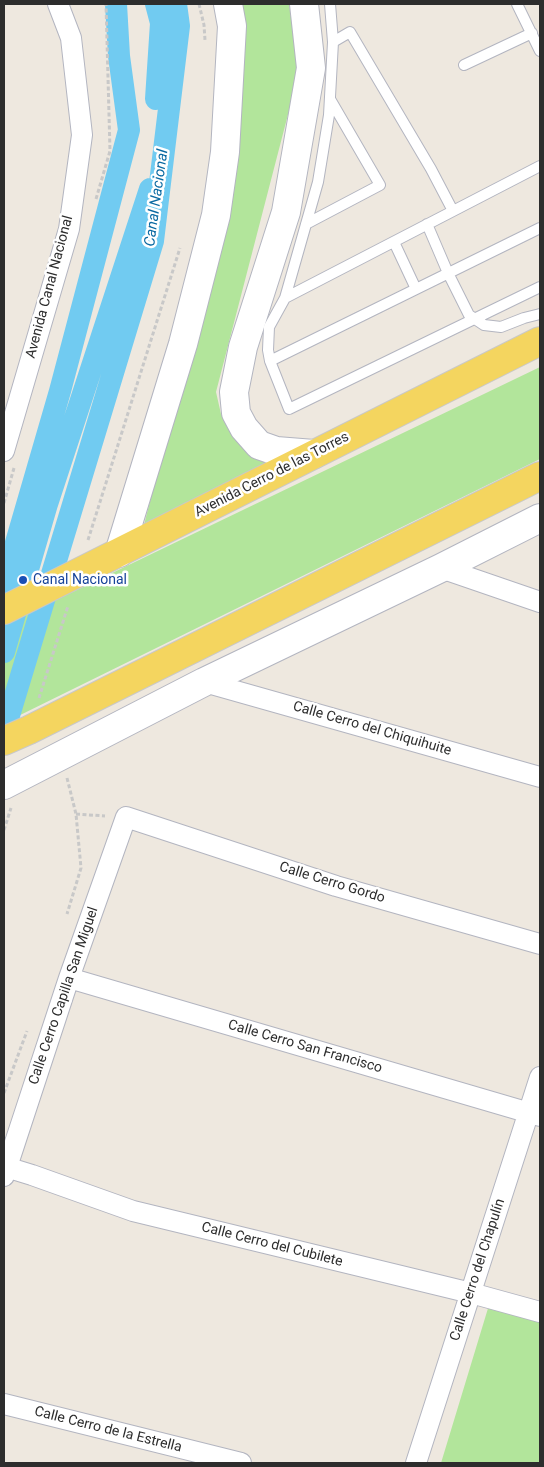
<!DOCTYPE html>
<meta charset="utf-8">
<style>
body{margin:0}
#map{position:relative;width:544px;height:1467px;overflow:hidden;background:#eee8df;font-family:Roboto,sans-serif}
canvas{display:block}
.frame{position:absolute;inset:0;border:5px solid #2d2d2d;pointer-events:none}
</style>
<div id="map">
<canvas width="544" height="1467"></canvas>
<div class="frame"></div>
</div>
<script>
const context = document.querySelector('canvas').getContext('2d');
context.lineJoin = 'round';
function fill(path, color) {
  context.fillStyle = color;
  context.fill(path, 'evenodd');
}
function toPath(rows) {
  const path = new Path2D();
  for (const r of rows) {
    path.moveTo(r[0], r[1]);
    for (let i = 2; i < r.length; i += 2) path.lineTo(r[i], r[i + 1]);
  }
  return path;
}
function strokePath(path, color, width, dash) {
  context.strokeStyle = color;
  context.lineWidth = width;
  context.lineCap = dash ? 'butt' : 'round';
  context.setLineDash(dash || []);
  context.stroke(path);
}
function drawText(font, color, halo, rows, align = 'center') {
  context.font = font + ' Roboto,sans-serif';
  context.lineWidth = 5;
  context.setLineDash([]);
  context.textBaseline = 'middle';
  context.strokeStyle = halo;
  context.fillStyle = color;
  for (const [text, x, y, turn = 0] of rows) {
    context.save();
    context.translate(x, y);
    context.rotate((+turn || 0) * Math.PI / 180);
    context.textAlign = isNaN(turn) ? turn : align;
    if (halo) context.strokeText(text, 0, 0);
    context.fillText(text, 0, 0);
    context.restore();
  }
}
const green = toPath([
 [234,4,289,4,299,72,216,392,221,414,232,434,270,464,144,525,226,200],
 [540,367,540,459,4,723,4,625],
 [489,1305,540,1319,540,1463,441,1463]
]);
const canal = toPath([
 [156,99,161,23,156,4],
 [4,584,60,391,129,130,119,56,116,4],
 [4,652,47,504,150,189],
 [4,732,153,241,179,26,176,4]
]);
const path = toPath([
 [199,4,204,25,205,40],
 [96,199,110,151,106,4],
 [4,503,14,468],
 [88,540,180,248],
 [39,698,68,606],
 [67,778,76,814,81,868,67,914],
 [76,814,105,816],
 [4,830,11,808],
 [4,1093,27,1031]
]);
const lane = toPath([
 [330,4,333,42],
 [517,4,540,51],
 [464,65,532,33],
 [453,211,431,169,350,32,333,42,329,115,318,182,285,298,269,327,268,350,270,361,289,409,540,287],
 [306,224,380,185,330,99],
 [427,224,448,273,469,315,484,325,501,327,524,318,540,314],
 [394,242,416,289],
 [285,298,540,166],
 [270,361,540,228]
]);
const street = toPath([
 [4,451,69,229,82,135,71,38,58,4],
 [441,568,540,602],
 [204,682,540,777],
 [69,978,540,1116],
 [6,1167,32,1175,133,1211,471,1293,540,1312],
 [4,1176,69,978,126,817,336,886,540,944],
 [4,1404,241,1463],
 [416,1463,540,1077]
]);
const secondary = toPath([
 [304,4,311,68,286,212,243,347,234,392,236,413,244,428,259,445,276,451,314,454],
 [119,553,183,344,216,215,225,152,232,26,228,4],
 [4,785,204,682,441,568,540,518]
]);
const primary = toPath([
 [4,610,540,341],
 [4,741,29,730,540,476]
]);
const markers = [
 [23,580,5,"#1a4fb4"]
];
const streetNames = [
 ["Avenida Canal Nacional",50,287,-75],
 ["Avenida Cerro de las Torres",272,475,-27],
 ["Calle Cerro del Chiquihuite",372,729,16],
 ["Calle Cerro Gordo",332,883,17],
 ["Calle Cerro Capilla San Miguel",64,996,-71],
 ["Calle Cerro San Francisco",305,1047,16],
 ["Calle Cerro del Cubilete",272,1245,14],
 ["Calle Cerro del Chapulín",478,1270,-72],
 ["Calle Cerro de la Estrella",108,1430,14]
];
const transitNames = [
 ["Canal Nacional",33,580]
];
const waterNames = [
 ["Canal Nacional",157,198,-82]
];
fill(green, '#b2e59b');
strokePath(canal, '#71cbf1', 22);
strokePath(lane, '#b3b5c0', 12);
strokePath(street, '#b3b5c0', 22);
strokePath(secondary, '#b3b5c0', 30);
strokePath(primary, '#c8c8c8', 30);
strokePath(path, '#c8c8c8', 3, [4, 2.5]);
strokePath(lane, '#fff', 10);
strokePath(street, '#fff', 20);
strokePath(secondary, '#fff', 28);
strokePath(primary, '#f4d55f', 28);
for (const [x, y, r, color] of markers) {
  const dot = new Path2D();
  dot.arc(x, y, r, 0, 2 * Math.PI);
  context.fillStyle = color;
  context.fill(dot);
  strokePath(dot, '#fff', 2);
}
drawText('14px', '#2d2d2d', '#fff', streetNames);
drawText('14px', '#164399', '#fff', transitNames, 'left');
drawText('italic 15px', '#0b6aa2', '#fff', waterNames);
</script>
